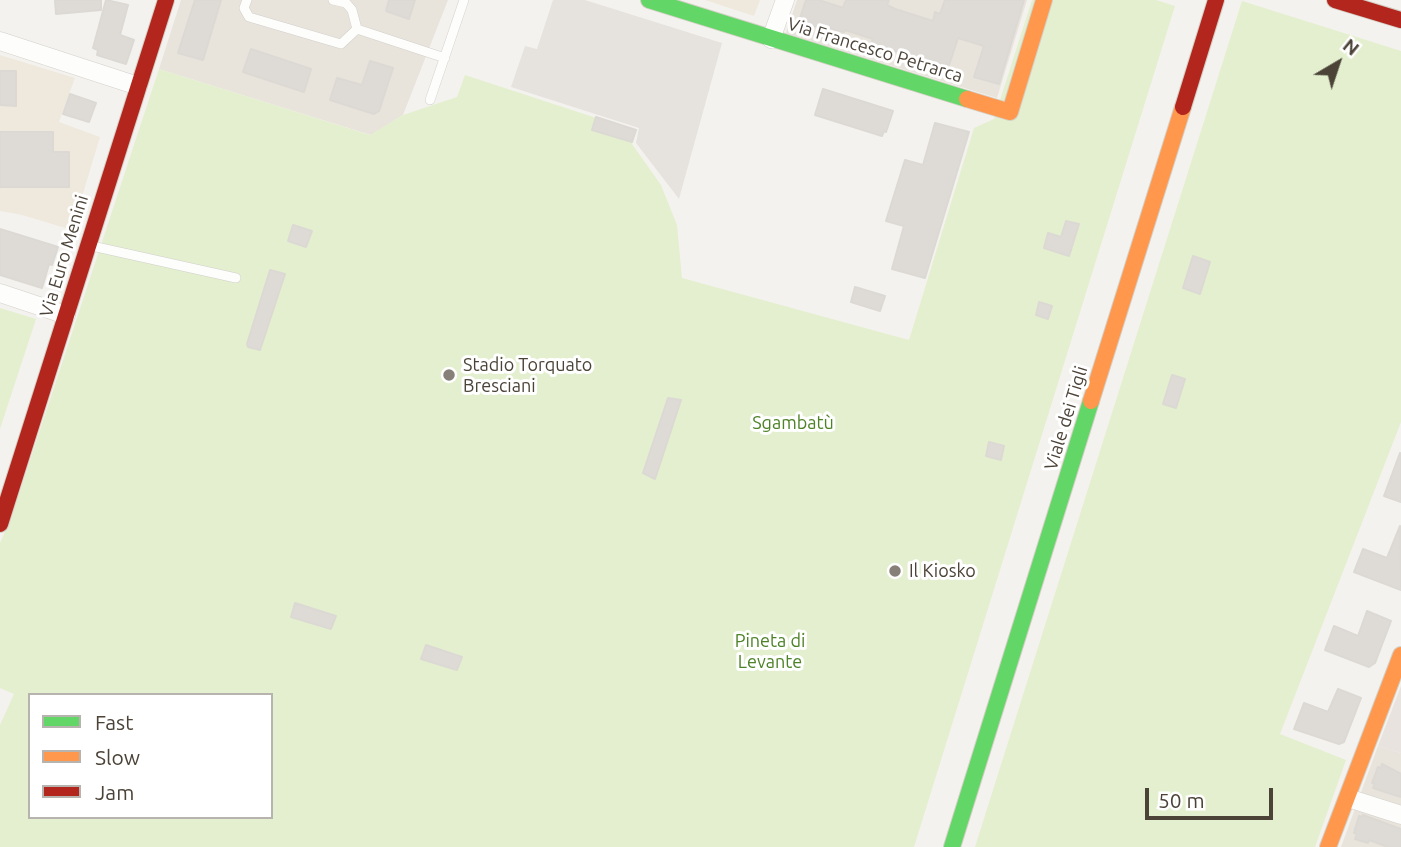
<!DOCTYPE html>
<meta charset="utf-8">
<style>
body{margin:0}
#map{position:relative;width:1401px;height:847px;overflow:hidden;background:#f4f2ee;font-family:Ubuntu,sans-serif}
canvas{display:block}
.legend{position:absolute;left:28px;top:693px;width:245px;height:126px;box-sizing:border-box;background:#fff;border:2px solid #b7b4af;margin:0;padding:9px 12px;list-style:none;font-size:21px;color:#4c4338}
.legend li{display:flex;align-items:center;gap:14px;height:35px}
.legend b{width:35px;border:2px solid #b7b4af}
.north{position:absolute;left:1303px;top:28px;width:70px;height:70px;-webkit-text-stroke:5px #fff;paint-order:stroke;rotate:39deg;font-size:19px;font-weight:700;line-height:28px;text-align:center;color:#4c4338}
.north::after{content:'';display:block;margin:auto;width:24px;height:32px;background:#4c4338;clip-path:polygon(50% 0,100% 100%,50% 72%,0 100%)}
.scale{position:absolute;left:1145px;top:788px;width:128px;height:32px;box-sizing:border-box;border:4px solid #4c4338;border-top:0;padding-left:9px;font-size:21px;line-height:24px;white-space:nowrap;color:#4c4338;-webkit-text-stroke:5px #fff;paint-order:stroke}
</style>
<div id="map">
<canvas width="1401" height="847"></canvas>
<ul class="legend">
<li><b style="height:9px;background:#63d668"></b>Fast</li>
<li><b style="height:9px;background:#ff974d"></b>Slow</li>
<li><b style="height:9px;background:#b3261e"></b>Jam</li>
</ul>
<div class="north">N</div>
<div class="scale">50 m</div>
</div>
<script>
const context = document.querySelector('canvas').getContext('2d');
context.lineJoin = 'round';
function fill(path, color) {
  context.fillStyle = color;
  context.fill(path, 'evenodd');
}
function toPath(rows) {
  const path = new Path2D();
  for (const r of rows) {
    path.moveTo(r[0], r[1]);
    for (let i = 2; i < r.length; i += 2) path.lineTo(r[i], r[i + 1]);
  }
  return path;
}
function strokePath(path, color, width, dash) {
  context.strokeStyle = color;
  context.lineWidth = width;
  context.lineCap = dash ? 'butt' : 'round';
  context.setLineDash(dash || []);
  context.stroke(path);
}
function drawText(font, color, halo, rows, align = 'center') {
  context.font = font + ' Ubuntu,sans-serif';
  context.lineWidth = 6;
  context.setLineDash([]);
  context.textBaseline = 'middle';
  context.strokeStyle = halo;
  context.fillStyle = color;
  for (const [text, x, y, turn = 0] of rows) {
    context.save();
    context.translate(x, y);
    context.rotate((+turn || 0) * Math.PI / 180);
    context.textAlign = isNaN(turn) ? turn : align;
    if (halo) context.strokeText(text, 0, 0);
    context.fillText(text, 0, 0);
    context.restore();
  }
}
const residential = toPath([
 [181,0,448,0,403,115,371,135,159,69],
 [797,0,1027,0,997,98,786,33],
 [1378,746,1401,753,1401,847,1341,847]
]);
const industrial = toPath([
 [1401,686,1401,753,1378,746]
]);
const education = toPath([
 [705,0,760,0,754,16],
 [0,55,75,78,59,122,100,137,72,230,22,215,0,211]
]);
const green = toPath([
 [1032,0,1156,0,1175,6,914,847,0,847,0,725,14,694,0,688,0,543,11,518,159,69,370,135,403,115,457,97,465,75,636,131,632,144,661,185,677,225,682,278,909,340,974,128,994,119],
 [30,695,271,695,271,817,30,817],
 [1242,1,1401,51,1401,422,1280,734,1346,760,1315,847,975,847],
 [0,308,36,319,0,429]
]);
const parking = toPath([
 [553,0,585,0,722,43,679,199,636,143,639,128,511,87,525,46,537,49]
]);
const building = toPath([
 [55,0,101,0,101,10,56,14,55,0],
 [106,0,128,5,120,35,134,40,126,64,97,55,98,50,93,48,106,0],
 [195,0,221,0,203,60,178,53,195,0],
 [389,0,415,0,409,19,386,11,389,0],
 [806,0,819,0,843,8,846,0,889,0,887,5,895,9,933,21,935,12,940,14,945,0,1024,0,999,84,974,77,984,46,958,38,949,65,946,63,945,66,871,44,873,39,845,30,844,32,829,28,829,31,799,21,806,0],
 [251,49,311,69,304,92,243,72,251,49],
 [370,61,393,68,379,111,374,114,330,100,337,78,362,85,370,61],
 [0,71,16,71,16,106,0,105,0,71],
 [823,89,893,111,886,132,884,131,882,136,815,115,823,89],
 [70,94,96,103,89,122,63,114,70,94],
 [596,117,636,130,632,142,592,130,596,117],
 [935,123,969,132,925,278,892,269,904,226,886,221,905,160,923,165,935,123],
 [0,132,53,132,53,152,69,152,69,187,0,187,0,132],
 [1066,221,1079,224,1069,256,1044,248,1048,233,1061,237,1066,221],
 [293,225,312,231,306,247,288,241,293,225],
 [0,229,58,247,52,265,49,264,42,288,0,275,0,229],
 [1193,256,1210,262,1200,294,1183,288,1193,256],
 [270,270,285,274,260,350,248,347,247,344,270,270],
 [855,287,885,296,880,311,851,302,855,287],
 [1039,302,1052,306,1048,319,1036,315,1039,302],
 [1172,375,1185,379,1176,408,1163,404,1172,375],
 [668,398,681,400,655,479,643,473,668,398],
 [989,442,1004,446,1001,460,986,456,989,442],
 [1400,453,1401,454,1401,502,1384,496,1400,453],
 [1400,526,1401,590,1354,572,1363,549,1387,558,1400,526],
 [295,603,336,616,331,629,291,617,295,603],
 [1367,611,1391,621,1375,663,1369,667,1325,650,1334,626,1358,636,1367,611],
 [426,645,462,657,457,670,421,659,426,645],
 [1338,689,1361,698,1344,742,1339,744,1294,729,1304,703,1328,712,1338,689],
 [1382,764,1401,774,1401,797,1373,788,1375,784,1372,783,1378,767,1381,768,1382,764],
 [1363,815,1401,829,1401,847,1388,847,1369,840,1368,843,1355,839,1357,834,1354,833,1359,816,1362,817,1363,815]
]);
const lane = toPath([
 [247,0,244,8,249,17,341,44,357,29,352,10,346,3,333,0],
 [357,29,445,58],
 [430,100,464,0],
 [92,246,236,278]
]);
const street = toPath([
 [771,39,785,0],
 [0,41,138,86],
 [0,293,66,315],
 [1348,798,1401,815]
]);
const fast = toPath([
 [649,0,967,99],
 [952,847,1091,401]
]);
const slow = toPath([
 [967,99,1010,112,1044,0],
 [1091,401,1183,107],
 [1328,847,1401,655]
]);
const jam = toPath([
 [1335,0,1401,20],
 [1183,107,1216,0],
 [0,524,166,0]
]);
const markers = [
 [449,375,7,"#878078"],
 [895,571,7,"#878078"]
];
const streetNames = [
 ["Via Francesco Petrarca",875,50,17],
 ["Via Euro Menini",64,256,-73],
 ["Viale dei Tigli",1066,418,-73]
];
const poiNames = [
 ["Stadio Torquato",463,365],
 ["Bresciani",463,386],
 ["Il Kiosko",909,571]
];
const parkNames = [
 ["Sgambatù",793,423],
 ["Pineta di",770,641],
 ["Levante",770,662]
];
fill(residential, '#e8e3db');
fill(industrial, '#e8e3df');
fill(education, '#efe9dd');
fill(green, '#e3efce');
fill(parking, '#e6e3df');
fill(building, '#dedbd6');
strokePath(building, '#dcd9d4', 2);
strokePath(lane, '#d2d0cb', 10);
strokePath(street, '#d2d0cb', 19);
strokePath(fast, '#d4cfc5', 18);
strokePath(slow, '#d4cfc5', 18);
strokePath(jam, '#d4cfc5', 18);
strokePath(lane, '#fdfdfc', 9);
strokePath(street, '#fdfdfc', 18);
strokePath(fast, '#63d668', 16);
strokePath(slow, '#ff974d', 16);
strokePath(jam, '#b3261e', 16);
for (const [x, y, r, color] of markers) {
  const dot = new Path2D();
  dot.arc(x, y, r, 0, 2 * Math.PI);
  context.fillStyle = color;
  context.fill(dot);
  strokePath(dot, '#fff', 2.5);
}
drawText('18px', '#4c4338', '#fff', streetNames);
drawText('18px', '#4c4338', '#fff', poiNames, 'left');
drawText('18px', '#4e8227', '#fff', parkNames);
</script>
